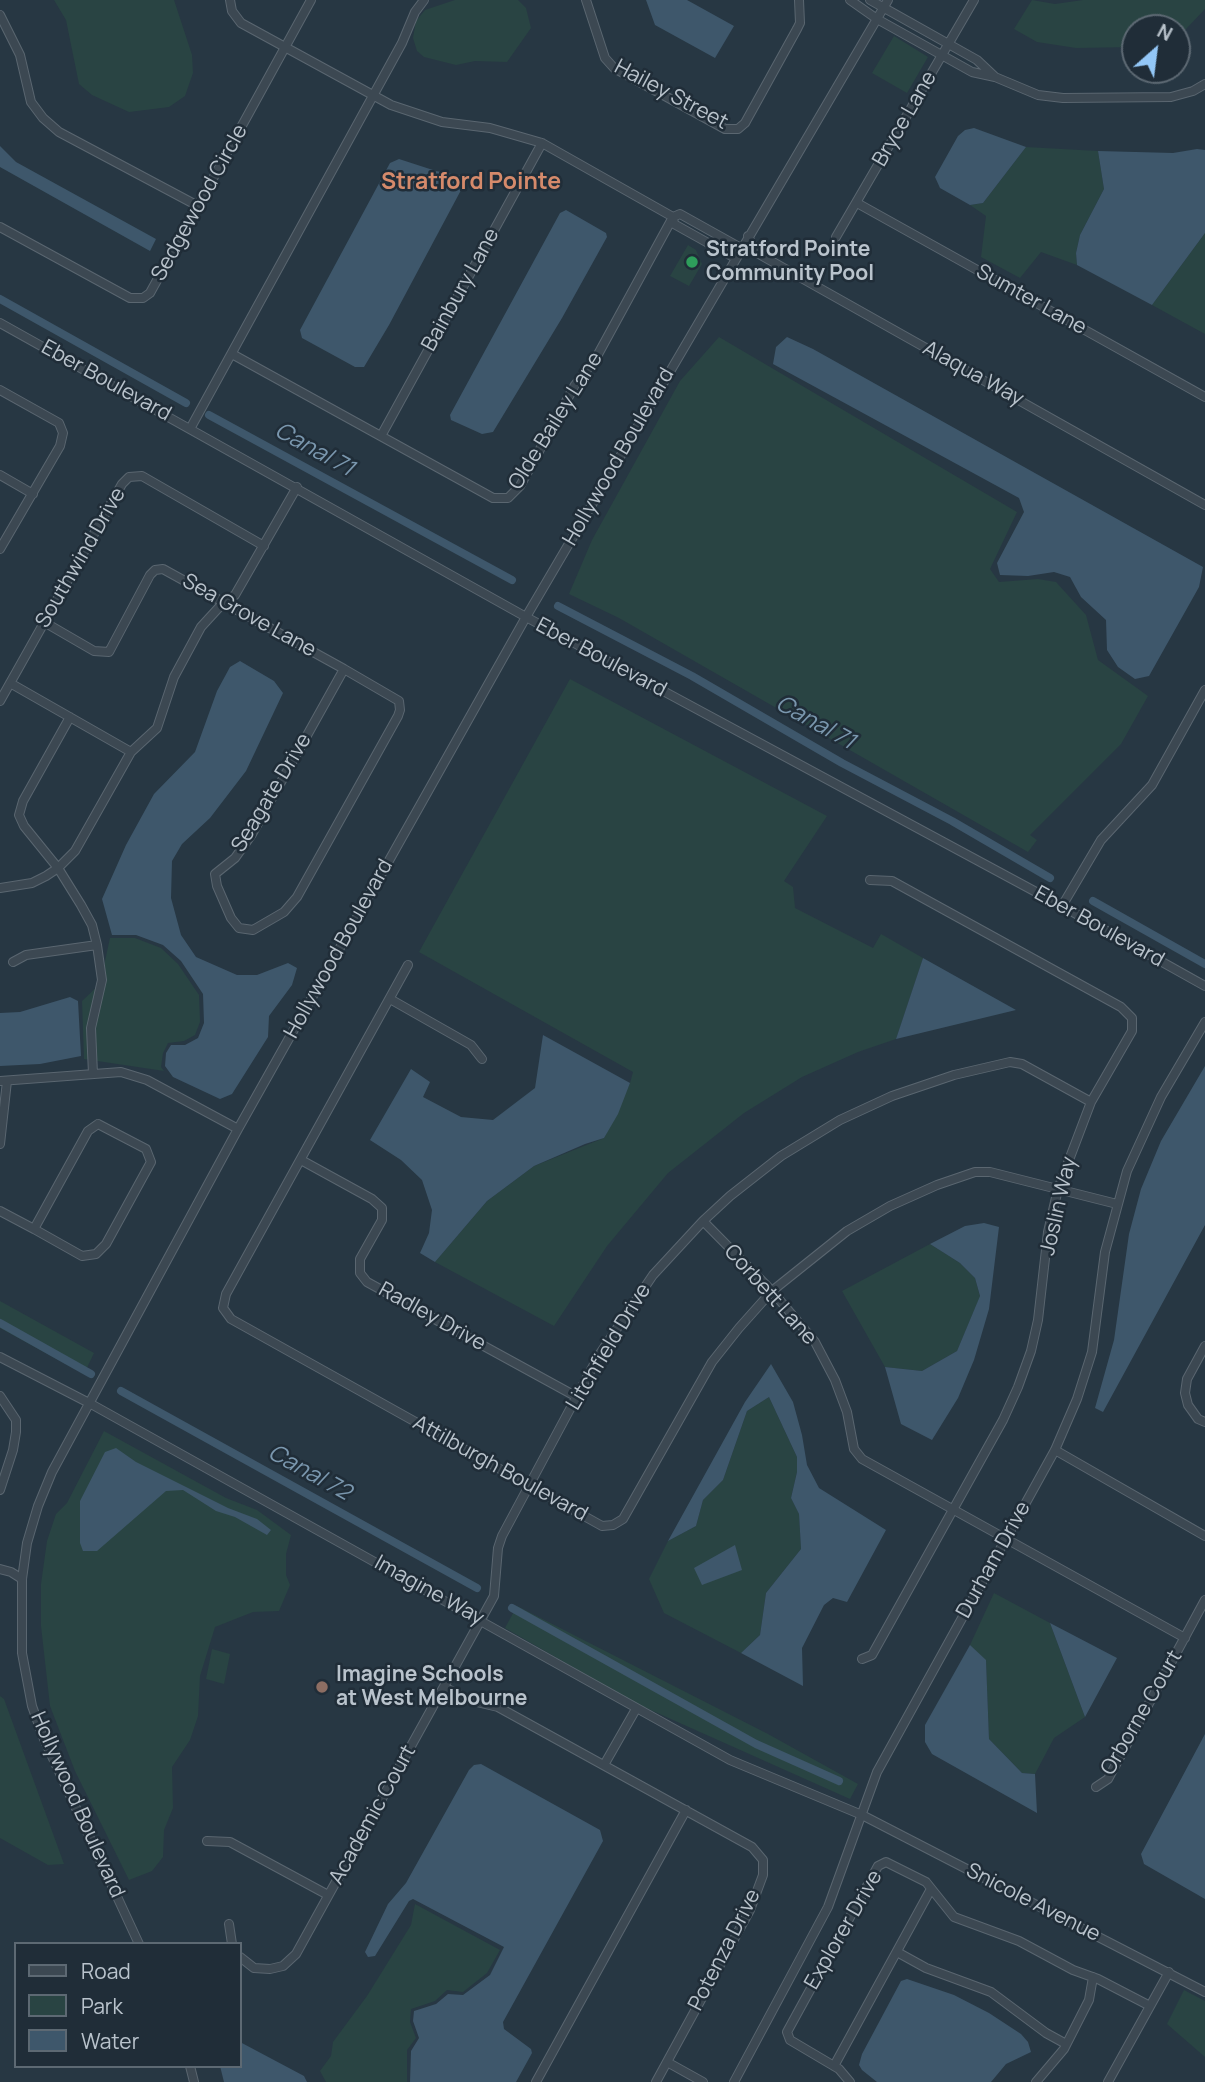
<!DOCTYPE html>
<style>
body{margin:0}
#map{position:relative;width:1205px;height:2082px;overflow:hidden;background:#273743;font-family:Manrope,sans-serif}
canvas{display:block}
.legend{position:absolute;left:14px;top:1942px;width:228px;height:126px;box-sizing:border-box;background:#202d38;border:2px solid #5d6973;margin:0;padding:9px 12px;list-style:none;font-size:21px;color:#b9c3cc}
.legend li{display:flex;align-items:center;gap:14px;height:35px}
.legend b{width:35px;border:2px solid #5d6973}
.north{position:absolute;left:1121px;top:14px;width:70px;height:70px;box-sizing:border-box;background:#202d38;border:2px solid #5d6973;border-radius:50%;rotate:28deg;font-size:19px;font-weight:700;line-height:28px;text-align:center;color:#b9c3cc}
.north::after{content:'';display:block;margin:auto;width:24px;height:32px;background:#93c7f7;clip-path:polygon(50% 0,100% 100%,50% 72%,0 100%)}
</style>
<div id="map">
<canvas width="1205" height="2082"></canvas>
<ul class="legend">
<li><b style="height:9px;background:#3c4852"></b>Road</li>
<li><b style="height:19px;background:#294443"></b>Park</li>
<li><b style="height:19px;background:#3e576b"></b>Water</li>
</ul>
<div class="north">N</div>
</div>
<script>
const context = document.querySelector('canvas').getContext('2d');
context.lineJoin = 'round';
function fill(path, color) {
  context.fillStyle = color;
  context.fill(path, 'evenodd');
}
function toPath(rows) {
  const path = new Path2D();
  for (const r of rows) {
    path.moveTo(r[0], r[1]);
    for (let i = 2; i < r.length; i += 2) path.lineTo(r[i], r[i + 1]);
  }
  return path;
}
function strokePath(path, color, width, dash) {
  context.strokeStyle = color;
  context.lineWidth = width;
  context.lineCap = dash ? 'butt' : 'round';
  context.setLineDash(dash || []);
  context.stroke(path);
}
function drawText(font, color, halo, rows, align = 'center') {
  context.font = font + ' Manrope,sans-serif';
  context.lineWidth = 5;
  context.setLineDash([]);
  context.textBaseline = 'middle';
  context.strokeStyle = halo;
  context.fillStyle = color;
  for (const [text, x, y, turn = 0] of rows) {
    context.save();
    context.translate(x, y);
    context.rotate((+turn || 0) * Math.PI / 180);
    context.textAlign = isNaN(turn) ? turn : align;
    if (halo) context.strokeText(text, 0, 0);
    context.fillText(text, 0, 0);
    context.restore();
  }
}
const green = toPath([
 [54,0,174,0,192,55,193,73,185,96,169,107,129,112,92,95,79,84,66,20],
 [455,0,518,0,526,8,531,28,507,62,475,61,456,65,424,57,417,51,413,38,416,21,425,10],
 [1032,0,1055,4,1083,0,1205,0,1205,9,1186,29,1177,35,1177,28,1135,28,1135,47,1076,48,1037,42,1014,29],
 [894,36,928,57,907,93,872,73],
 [1026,147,1098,151,1104,189,1080,235,1076,253,1077,265,1041,252,1020,278,981,257,986,216,970,205,983,203],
 [1205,233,1205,334,1152,305],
 [688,245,696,250,702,264,689,286,670,276],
 [719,337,1017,512,990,569,999,582,1038,579,1056,582,1086,615,1098,660,1148,696,1121,744,1030,835,1037,840,1028,852,619,618,569,594,592,540,680,381],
 [570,679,827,816,784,881,793,887,795,908,873,948,881,934,923,958,896,1039,858,1052,802,1077,744,1113,668,1173,607,1246,554,1326,435,1262,487,1201,534,1166,604,1138,630,1083,633,1072,419,952],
 [110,938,135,938,161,948,178,964,199,995,200,1022,195,1035,184,1041,168,1043,163,1053,161,1067,164,1071,84,1059,82,1001,100,984],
 [930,1244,960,1263,975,1278,980,1297,957,1351,922,1371,885,1367,842,1291],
 [0,1301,94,1353,84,1374,0,1328],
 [769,1397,797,1457,797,1472,791,1498,799,1514,801,1549,766,1593,760,1635,741,1653,664,1613,649,1579,668,1541,696,1526,703,1500,723,1480,747,1411],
 [104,1431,226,1498,257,1510,291,1535,286,1554,286,1575,290,1585,279,1611,253,1612,215,1627,200,1676,198,1716,190,1740,172,1767,173,1808,164,1830,163,1857,152,1871,129,1880,75,1771,50,1706,41,1626,41,1584,47,1541,56,1514,67,1503],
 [994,1593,1050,1623,1085,1717,1054,1738,1035,1774,1022,1773,989,1739,986,1661,970,1645],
 [517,1606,768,1734,858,1784,850,1799,635,1703,505,1628],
 [212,1649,230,1654,224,1684,206,1679],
 [0,1696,4,1699,64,1864,48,1865,0,1838],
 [415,1904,500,1950,487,1973,463,1992,447,1990,435,2001,411,2009,410,2022,416,2038,407,2050,407,2082,326,2082,320,2071,331,2056,333,2042,367,1996,411,1925],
 [1184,1990,1205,2001,1205,2057,1167,2024]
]);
const water = toPath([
 [646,0,687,0,734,26,715,58,655,25],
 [974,128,1026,147,983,203,970,205,940,188,935,177,958,136,965,130],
 [0,146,16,162,156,239,150,251,0,167],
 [1197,149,1205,150,1205,233,1152,305,1077,265,1076,253,1080,235,1104,189,1098,151,1173,153],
 [399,159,436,171,468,177,389,325,364,367,355,367,302,338,300,330,390,163],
 [566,210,606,233,607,237,562,318,493,432,482,434,451,420,450,415,560,213],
 [787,337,813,349,1203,567,1199,587,1149,676,1135,679,1118,667,1107,650,1106,620,1081,597,1070,577,1054,572,1028,576,1000,575,997,563,1024,512,1019,498,773,364,776,347],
 [240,661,274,681,283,693,246,771,210,818,182,844,172,861,171,898,181,935,196,957,237,975,257,975,288,963,297,968,292,985,269,1016,268,1037,232,1094,220,1099,173,1077,165,1066,166,1053,171,1045,185,1045,198,1038,204,1023,203,994,181,961,163,945,136,935,112,935,102,899,126,845,154,794,195,752,217,691,230,667],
 [923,958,1016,1010,896,1039],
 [70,997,78,1001,81,1056,40,1064,0,1066,0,1013,20,1012],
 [543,1035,630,1083,618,1114,604,1138,585,1144,534,1166,487,1201,435,1262,420,1253,429,1233,432,1210,422,1180,401,1160,370,1140,411,1069,430,1082,423,1097,461,1117,493,1120,535,1088],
 [1205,1066,1205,1225,1103,1412,1095,1408,1114,1340,1129,1234,1141,1189,1161,1141],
 [984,1223,999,1227,989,1309,974,1360,958,1398,932,1440,901,1424,885,1367,922,1371,957,1351,980,1296,975,1278,960,1263,930,1244,965,1226],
 [771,1364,793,1402,802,1435,807,1465,819,1488,886,1530,847,1602,833,1598,824,1605,802,1648,803,1686,741,1653,760,1635,766,1593,801,1549,799,1514,791,1498,797,1472,797,1457,769,1397,747,1411,723,1480,703,1500,696,1526,668,1541,745,1402],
 [116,1448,136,1462,228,1508,257,1519,271,1530,267,1535,235,1517,216,1511,183,1490,166,1491,97,1551,83,1551,80,1543,80,1501,105,1452],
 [735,1545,742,1570,702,1585,694,1568],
 [1050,1623,1117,1658,1085,1717],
 [970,1645,986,1660,989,1739,1022,1773,1035,1774,1037,1813,932,1754,925,1742,925,1725],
 [1205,1734,1205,1899,1144,1864,1141,1854],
 [481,1764,600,1830,603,1841,503,2022,504,2029,531,2049,532,2053,516,2082,410,2082,411,2051,419,2038,413,2021,414,2011,436,2004,448,1994,463,1995,490,1975,504,1947,413,1899,409,1901,375,1956,368,1957,365,1952,388,1904,406,1883,469,1770,474,1765],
 [907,1979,954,1995,989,2013,1021,2034,1028,2042,1031,2052,1006,2064,991,2082,877,2082,862,2070,859,2065,862,2054,901,1981],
 [240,2042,304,2076,307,2082,224,2082,220,2066,240,2066]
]);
const canal = toPath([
 [0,299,186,403],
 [209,415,512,580],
 [558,606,692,676,842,763,952,821,1050,878],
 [1093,901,1205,964],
 [0,1323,91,1374],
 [121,1391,477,1588],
 [512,1608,756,1744,839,1781]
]);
const minor = toPath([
 [230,0,232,11,241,23,391,105,442,122,490,128,542,143,673,217],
 [586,0,605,58,614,68,725,129,738,129,745,123,797,29,800,23,799,0],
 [850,0,877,19,972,72,995,77,1038,95,1063,98,1171,97,1193,91,1205,84],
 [870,0,977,60,995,77],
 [0,15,20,55,31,102,43,118,59,132,198,206],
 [857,203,1205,397],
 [673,217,680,214,741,248],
 [673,217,674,224,735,258],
 [0,227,130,298,143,298,150,293,311,0],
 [748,236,757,253,1205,505],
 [836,237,974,0],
 [0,323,526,617,1062,906,1205,986],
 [232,354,493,498,508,498,520,486,575,385,596,358,673,217],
 [0,390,59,423,63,433,60,446,0,549],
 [190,429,402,43,415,12,424,0],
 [381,436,542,143],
 [0,475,33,494],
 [44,622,94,651,109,652,150,575,155,570,163,569,344,669,399,701,400,710,398,716,297,897,284,912,253,930,239,928,231,918,217,886,215,874,235,858,252,834,344,669],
 [10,683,131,752],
 [0,701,122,484,129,477,142,476,264,546],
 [70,717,23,801,19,815,24,826,58,868,81,905,92,925,97,945,102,980,91,1028,93,1074],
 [0,888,32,883,46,876,58,868,75,851,131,752,157,728,174,677,201,627,223,603,235,595,297,487],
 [1062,906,1101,840,1152,785,1205,690],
 [13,962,26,955,97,945],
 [408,965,226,1294,223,1308,231,1319,602,1526,613,1525,623,1519,712,1362,739,1328,772,1291,847,1231,890,1206,937,1185,975,1172,990,1172,1117,1204],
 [390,999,471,1045,482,1059],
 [0,1081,121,1072,147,1080,238,1129],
 [98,1124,146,1149,151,1162,106,1244,96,1254,82,1256,34,1229,88,1131,98,1124],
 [0,1144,7,1081],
 [301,1160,372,1199,382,1208,382,1220,360,1259,360,1273,367,1282,577,1397],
 [0,1211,34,1229],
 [703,1221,772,1291,815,1342,835,1380,847,1412,854,1449,862,1459,1185,1638],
 [1205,1346,1187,1379,1185,1393,1188,1405,1198,1419,1205,1422],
 [0,1357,91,1404,730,1760,862,1815,1205,1992],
 [0,1396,16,1420,16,1432,13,1450,0,1490],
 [1055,1450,1205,1536],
 [0,1569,11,1572,22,1579],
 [862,1659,872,1655,1003,1420,1018,1387,1031,1351,1038,1320,1048,1232,1058,1189,1091,1102,1132,1031,1132,1018,1121,1007,892,881,870,880],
 [444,1687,468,1700,498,1707,752,1847,763,1860,763,1875,750,1910,656,2082],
 [604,1765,636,1709],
 [1096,1787,1108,1779,1205,1600],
 [207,1841,230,1842,328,1895],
 [229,1924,232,1944],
 [139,1944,44,1739,32,1706,22,1653,22,1579,27,1543,38,1506,52,1472,238,1129,526,617,888,0],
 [897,1952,926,1968,991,1992,1046,2033,1066,2044],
 [240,1957,254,1968,270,1969,283,1966,296,1954,494,1596,498,1548,502,1536,599,1355,653,1275,703,1221,730,1196,781,1156,840,1120,892,1096,954,1075,1010,1062,1022,1064,1091,1102],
 [667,2062,703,2082],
 [190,2066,194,2082],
 [834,2066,931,1889],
 [536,2082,686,1810],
 [734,2082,828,1907,877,1772,1055,1450,1077,1399,1092,1352,1105,1252,1127,1171,1161,1097,1205,1022],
 [850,2082,839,2069,790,2040,787,2032,878,1866,886,1862,926,1882,954,1917,1019,1941,1073,1970,1098,1979,1150,2006],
 [1036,2082,1064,2049,1089,2000,1093,1977],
 [1108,2082,1169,1972]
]);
const markers = [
 [692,262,7,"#2e9e5b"],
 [322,1687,7,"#8d6e63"]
];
const streetNames = [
 ["Hailey Street",671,95,28],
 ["Bryce Lane",905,119,-60],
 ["Sedgewood Circle",200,203,-61],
 ["Bainbury Lane",461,290,-61],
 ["Sumter Lane",1031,300,29],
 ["Alaqua Way",973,374,29],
 ["Eber Boulevard",106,381,29],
 ["Olde Bailey Lane",556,421,-58],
 ["Hollywood Boulevard",619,457,-60],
 ["Southwind Drive",81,558,-60],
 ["Sea Grove Lane",249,616,29],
 ["Eber Boulevard",601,658,28],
 ["Seagate Drive",272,793,-59],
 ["Eber Boulevard",1099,927,29],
 ["Hollywood Boulevard",339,949,-61],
 ["Joslin Way",1059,1206,-77],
 ["Corbett Lane",770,1295,48],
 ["Radley Drive",432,1317,29],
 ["Litchfield Drive",609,1347,-59],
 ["Attilburgh Boulevard",500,1469,29],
 ["Durham Drive",994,1560,-61],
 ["Imagine Way",429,1591,29],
 ["Orborne Court",1142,1713,-60],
 ["Hollywood Boulevard",77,1805,66],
 ["Academic Court",373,1815,-61],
 ["Snicole Avenue",1033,1903,27],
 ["Explorer Drive",844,1930,-60],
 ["Potenza Drive",725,1950,-63]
];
const poiNames = [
 ["Stratford Pointe",706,250],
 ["Community Pool",706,274],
 ["Imagine Schools",336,1675],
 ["at West Melbourne",336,1699]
];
const neighbourhoodNames = [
 ["Stratford Pointe",471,183]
];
const waterNames = [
 ["Canal 71",314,450,29],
 ["Canal 71",815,723,29],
 ["Canal 72",309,1473,29]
];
fill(green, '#294443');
fill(water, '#3e576b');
strokePath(canal, '#3e576b', 8);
strokePath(minor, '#5a6670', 10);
strokePath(minor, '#3c4852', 8);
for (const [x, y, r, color] of markers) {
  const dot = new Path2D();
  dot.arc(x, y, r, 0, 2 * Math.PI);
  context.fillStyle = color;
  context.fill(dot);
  strokePath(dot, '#202d38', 2.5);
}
drawText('21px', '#b9c3cc', '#202d38', streetNames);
drawText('bold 21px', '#b9c3cc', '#202d38', poiNames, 'left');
drawText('bold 23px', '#d58a6b', '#202d38', neighbourhoodNames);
drawText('italic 23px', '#7a97ae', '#202d38', waterNames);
</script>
